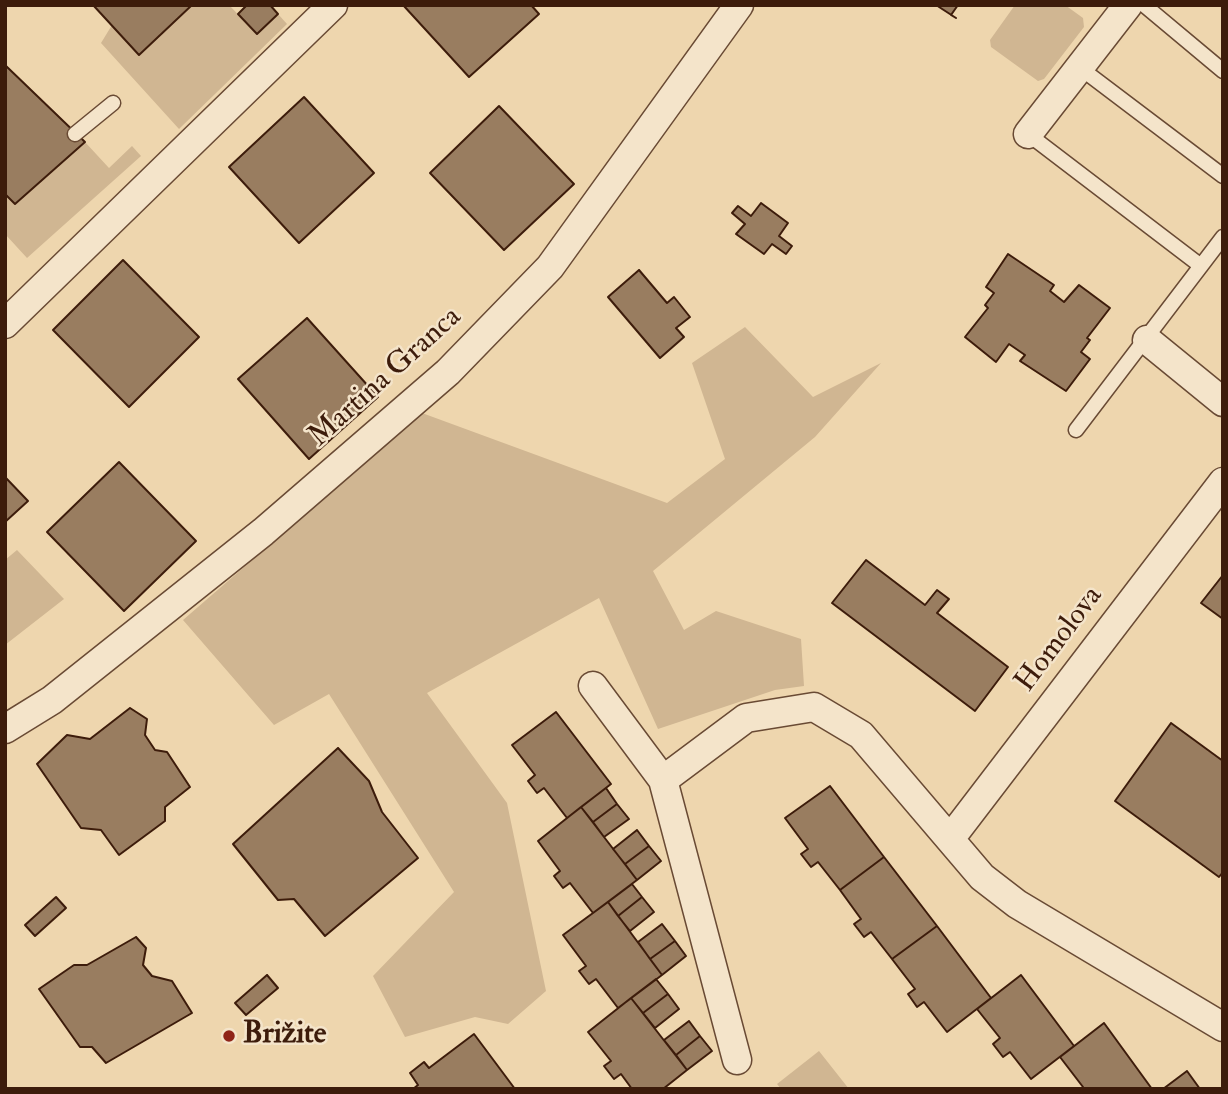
<!DOCTYPE html>
<meta charset="utf-8">
<style>
body{margin:0}
#map{position:relative;width:1228px;height:1094px;overflow:hidden;background:#eed6ae;font-family:"IM FELL Double Pica",serif}
canvas{display:block}
.frame{position:absolute;inset:0;border:7px solid #3d1c0b;pointer-events:none}
</style>
<div id="map">
<canvas width="1228" height="1094"></canvas>
<div class="frame"></div>
</div>
<script>
const context = document.querySelector('canvas').getContext('2d');
context.lineJoin = 'round';
function fill(path, color) {
  context.fillStyle = color;
  context.fill(path, 'evenodd');
}
function toPath(rows) {
  const path = new Path2D();
  for (const r of rows) {
    path.moveTo(r[0], r[1]);
    for (let i = 2; i < r.length; i += 2) path.lineTo(r[i], r[i + 1]);
  }
  return path;
}
function strokePath(path, color, width, dash) {
  context.strokeStyle = color;
  context.lineWidth = width;
  context.lineCap = dash ? 'butt' : 'round';
  context.setLineDash(dash || []);
  context.stroke(path);
}
function drawText(font, color, halo, rows, align = 'center') {
  context.font = font + ' "IM FELL Double Pica",serif';
  context.lineWidth = 5;
  context.setLineDash([]);
  context.textBaseline = 'middle';
  context.strokeStyle = halo;
  context.fillStyle = color;
  for (const [text, x, y, turn = 0] of rows) {
    context.save();
    context.translate(x, y);
    context.rotate((+turn || 0) * Math.PI / 180);
    context.textAlign = isNaN(turn) ? turn : align;
    if (halo) context.strokeText(text, 0, 0);
    context.fillText(text, 0, 0);
    context.restore();
  }
}
const green = toPath([
 [192,5,229,5,257,34,278,14,287,24,179,129,101,43,112,25,139,55],
 [1015,5,1065,5,1083,18,1084,27,1044,79,1038,81,991,47,990,40],
 [85,142,109,168,132,146,141,156,27,258,5,234,5,194,15,204],
 [745,327,813,397,881,363,815,437,653,571,684,630,716,611,801,639,804,686,775,690,658,729,599,598,427,693,507,803,546,991,508,1024,475,1017,405,1037,373,976,454,892,329,694,274,725,183,620,422,413,667,503,725,459,692,363],
 [17,550,64,599,5,645,5,560],
 [819,1051,849,1089,781,1089,777,1084]
]);
const building = toPath([
 [93,5,192,5,139,55,93,5],
 [247,5,270,5,278,14,257,34,238,14,247,5],
 [403,5,531,5,539,14,469,77,403,5],
 [936,5,958,5,951,15,956,18,936,5],
 [5,65,85,142,15,204,5,194,5,65],
 [304,97,374,173,299,243,229,167,304,97],
 [499,106,574,184,504,250,430,173,499,106],
 [761,203,788,223,779,236,792,246,786,254,772,244,764,254,736,234,745,224,732,213,738,206,751,216,761,203],
 [1008,254,1054,285,1050,291,1064,302,1079,285,1110,308,1087,338,1090,340,1081,352,1090,359,1066,391,1020,361,1025,355,1009,344,996,362,965,337,988,308,985,305,994,293,986,287,1008,254],
 [123,260,199,337,129,407,53,330,123,260],
 [639,270,667,303,674,297,690,317,676,328,684,337,660,358,608,297,639,270],
 [307,318,378,397,309,459,238,379,307,318],
 [119,462,196,541,124,611,47,532,119,462],
 [5,477,28,501,5,522,5,477],
 [866,560,925,605,937,590,949,599,937,613,1008,667,975,711,832,603,866,560],
 [1223,575,1223,619,1201,603,1223,575],
 [130,708,147,719,145,735,155,750,167,752,190,787,165,807,165,821,119,855,101,830,81,828,37,764,67,735,90,739,130,708],
 [556,712,611,784,567,818,544,788,537,793,528,781,535,775,512,745,556,712],
 [1171,723,1223,761,1223,872,1219,877,1115,801,1171,723],
 [338,748,369,781,382,812,418,858,325,936,294,899,278,900,233,844,338,748],
 [830,786,884,857,840,890,818,862,811,867,801,854,808,849,785,818,830,786],
 [606,788,617,804,593,822,581,807,606,788],
 [617,804,629,819,604,837,593,822,617,804],
 [581,807,637,880,593,913,570,883,563,888,554,876,560,871,538,841,581,807],
 [637,830,649,846,625,864,613,849,637,830],
 [649,846,661,861,637,880,625,864,649,846],
 [884,857,937,926,892,959,871,932,864,937,854,924,861,919,840,890,884,857],
 [632,884,642,897,618,916,608,902,632,884],
 [56,897,66,908,35,936,25,925,56,897],
 [642,897,654,912,630,931,618,916,642,897],
 [608,902,662,975,618,1008,596,979,589,984,579,971,586,966,563,935,608,902],
 [662,924,675,941,650,959,638,942,662,924],
 [937,926,991,998,947,1032,924,1002,917,1007,908,994,915,989,892,959,937,926],
 [136,937,146,948,143,965,152,976,172,981,192,1013,106,1063,92,1047,80,1047,39,989,74,965,87,965,136,937],
 [675,941,686,956,662,975,650,959,675,941],
 [267,975,278,988,246,1015,235,1003,267,975],
 [1021,975,1074,1046,1031,1079,1010,1052,1003,1057,993,1044,1000,1038,977,1009,1021,975],
 [656,979,668,994,643,1013,631,998,656,979],
 [668,994,679,1009,655,1028,643,1013,668,994],
 [631,998,687,1070,663,1089,632,1089,621,1074,614,1079,604,1066,611,1061,588,1032,631,998],
 [689,1021,700,1036,676,1055,664,1040,689,1021],
 [1104,1023,1152,1089,1080,1089,1083,1087,1060,1057,1104,1023],
 [474,1034,515,1089,413,1089,418,1085,410,1073,424,1062,429,1068,474,1034],
 [700,1036,712,1051,687,1070,676,1055,700,1036],
 [1187,1071,1200,1089,1163,1089,1187,1071]
]);
const service = toPath([
 [1144,5,1223,71],
 [1079,67,1223,176],
 [75,134,113,103],
 [1028,134,1201,266],
 [1076,430,1223,237]
]);
const minor = toPath([
 [1028,134,1128,5],
 [5,324,333,5],
 [1147,340,1223,402],
 [593,686,663,780,737,1060],
 [5,729,52,700,263,532,448,372,550,267,739,5],
 [663,780,746,718,814,707,861,735,982,877,1017,904,1223,1027],
 [950,839,1223,482]
]);
const markers = [
 [229,1036,7,"#8f2418"]
];
const streetNames = [
 ["Martina Granca",386,378,-42],
 ["Homolova",1060,640,-53]
];
const poiNames = [
 ["Brižite",243,1036]
];
fill(green, '#d0b692');
fill(building, '#997d60');
strokePath(building, '#3d1c0b', 2);
strokePath(service, '#694a34', 17);
strokePath(minor, '#694a34', 31);
strokePath(service, '#f4e4ca', 14);
strokePath(minor, '#f4e4ca', 28);
for (const [x, y, r, color] of markers) {
  const dot = new Path2D();
  dot.arc(x, y, r, 0, 2 * Math.PI);
  context.fillStyle = color;
  context.fill(dot);
  strokePath(dot, '#f4e4ca', 2.5);
}
drawText('30px', '#3d1c0b', '#f4e4ca', streetNames);
drawText('bold 30px', '#3d1c0b', '#f4e4ca', poiNames, 'left');
</script>
